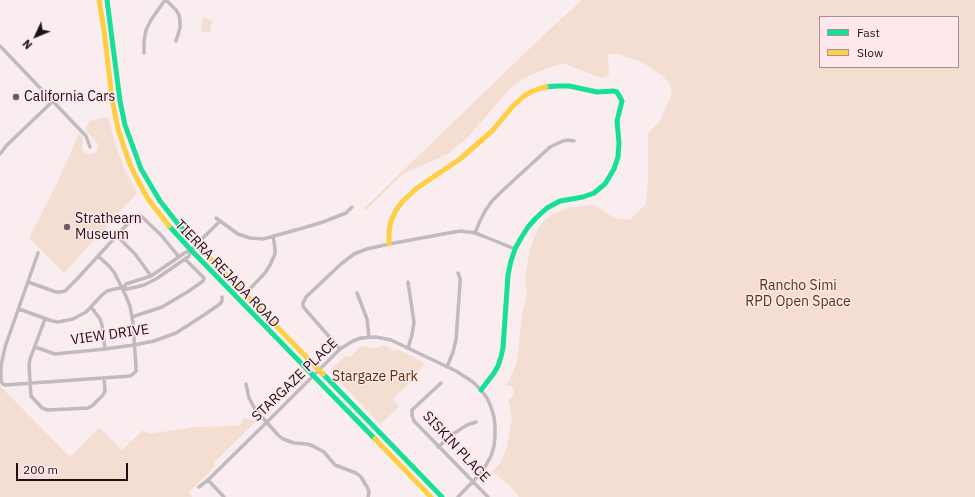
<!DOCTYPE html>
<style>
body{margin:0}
#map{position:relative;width:975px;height:497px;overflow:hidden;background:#f9edf0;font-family:"IBM Plex Sans",sans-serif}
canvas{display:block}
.legend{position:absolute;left:819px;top:16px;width:140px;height:52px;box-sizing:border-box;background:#ffe7ec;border:1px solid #a59196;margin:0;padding:5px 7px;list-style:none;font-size:12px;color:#1e1114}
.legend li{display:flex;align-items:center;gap:8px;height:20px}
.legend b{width:20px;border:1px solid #a59196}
.north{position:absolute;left:16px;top:16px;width:40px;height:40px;-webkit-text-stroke:3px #ffe7ec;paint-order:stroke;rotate:226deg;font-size:11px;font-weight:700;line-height:16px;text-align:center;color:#1e1114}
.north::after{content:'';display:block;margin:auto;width:14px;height:18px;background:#1e1114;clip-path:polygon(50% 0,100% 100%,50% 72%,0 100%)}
.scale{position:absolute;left:16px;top:463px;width:112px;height:18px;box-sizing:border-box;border:2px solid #1e1114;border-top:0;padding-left:5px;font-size:12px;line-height:14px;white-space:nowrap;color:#1e1114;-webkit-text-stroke:3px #ffe7ec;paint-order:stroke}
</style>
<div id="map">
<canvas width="975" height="497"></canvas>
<ul class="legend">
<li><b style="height:5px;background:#16e098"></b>Fast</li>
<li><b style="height:5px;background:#ffcf43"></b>Slow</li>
</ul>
<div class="north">N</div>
<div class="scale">200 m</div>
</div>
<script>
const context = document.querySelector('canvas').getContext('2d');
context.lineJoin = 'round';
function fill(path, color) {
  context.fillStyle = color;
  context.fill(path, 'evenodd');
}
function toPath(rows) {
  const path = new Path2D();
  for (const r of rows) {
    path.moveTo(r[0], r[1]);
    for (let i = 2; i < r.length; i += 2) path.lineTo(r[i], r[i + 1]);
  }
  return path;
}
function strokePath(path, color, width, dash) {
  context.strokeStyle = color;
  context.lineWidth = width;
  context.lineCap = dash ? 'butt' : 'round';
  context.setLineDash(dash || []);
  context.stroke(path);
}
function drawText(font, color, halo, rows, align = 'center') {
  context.font = font + ' "IBM Plex Sans",sans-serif';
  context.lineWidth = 3;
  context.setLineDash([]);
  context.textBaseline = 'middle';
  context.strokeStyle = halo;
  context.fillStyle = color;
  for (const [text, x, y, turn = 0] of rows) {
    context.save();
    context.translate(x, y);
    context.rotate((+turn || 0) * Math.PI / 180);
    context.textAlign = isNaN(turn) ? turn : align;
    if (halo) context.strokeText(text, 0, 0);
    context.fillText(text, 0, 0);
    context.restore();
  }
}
const green = toPath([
 [582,0,975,0,975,497,519,497,510,486,492,471,499,465,502,460,507,447,512,418,510,406,508,400,512,397,514,393,513,390,511,386,506,385,511,377,517,362,522,315,527,294,525,280,530,249,538,228,547,218,567,208,595,205,614,218,630,220,646,204,648,181,648,133,660,121,672,94,670,85,663,76,643,63,619,54,608,54,609,75,602,78,562,63,528,76,512,86,469,136,447,154,403,174,366,210,364,208,548,31],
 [820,17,958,17,958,67,820,67],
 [203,18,212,20,210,33,201,31],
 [108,117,114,140,123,166,137,193,64,273,29,238,57,183,79,134,80,134,82,137,83,140,82,146,83,152,88,155,95,153,98,149,98,144,85,129,90,121],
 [382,345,387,346,393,351,399,350,421,361,424,364,417,376,393,399,399,407,381,423,380,424,331,373,331,370,332,368,344,357,352,356,360,347,366,346,372,348,377,348],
 [0,386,70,457,99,427,122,450,143,430,150,434,192,427,235,426,240,425,242,422,243,418,256,421,214,463,215,465,210,472,189,492,192,497,0,497]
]);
const street = toPath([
 [166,0,176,10,179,15,180,21,180,28,176,41],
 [0,46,86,136,90,147],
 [144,53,144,41,146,30,151,20,165,0],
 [0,154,7,145,53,101],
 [216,218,238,234,250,238,263,239,303,228,323,222,346,213,352,207],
 [475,233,480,221,485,211,492,201,501,192,550,147,563,141,568,140,574,141],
 [117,236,135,254,151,276],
 [38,253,5,347,1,366,1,381,3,384,5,385,130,376,133,374,136,371,136,367,133,323,130,306,125,294,114,272,109,266,98,256],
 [28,282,56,292,60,292,65,291,77,279,132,219,138,215,141,216,161,235,179,257],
 [123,288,126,284,151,276,186,252,191,250,220,221],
 [357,293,367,319,369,337],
 [245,294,265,273,270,265,275,254,275,248,273,236],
 [91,307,100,319,102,325,105,349],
 [19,309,52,321,58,322,73,319,86,312,102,295,107,291,119,288,128,289,144,285,156,279,185,259,189,256,191,250],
 [132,317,162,307,189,291,203,281,204,278,185,259],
 [45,319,30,359,29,365,31,396,42,408,48,410,88,408,92,406,103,395,105,391,104,378],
 [35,347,55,354,105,349,134,345,154,341,176,333,204,315,220,304,222,301,222,297],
 [408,348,412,335,414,322,408,282],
 [340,349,305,309,303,306,303,303,306,297,341,264,354,254,367,249,389,244,454,232,461,231,475,233,483,236,515,249],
 [447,367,453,352,456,340,460,284,460,278,458,273],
 [441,383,412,410,412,415,414,421,488,497],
 [246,384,249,398,255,409,278,435,283,439,294,443,307,444,313,446,324,452,335,465,356,473,361,477,367,487,369,492,368,497],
 [438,447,453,434,467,425,476,422],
 [208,480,224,497],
 [199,487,208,480,266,423,340,349,353,341,361,338,376,337,391,340,456,371,473,382,481,390,487,398,491,407,494,417,495,426,495,436,494,446,491,456,486,465,481,473,458,497]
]);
const fast = toPath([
 [107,0,120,101,125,125,141,169,160,201,178,224,204,252],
 [169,226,191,250,375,439],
 [323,374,442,497],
 [481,390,494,373,498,366,501,357,503,348,508,275,511,261,515,249,521,238,528,227,536,218,547,208,560,201,583,197,594,193,605,184,614,169,618,157,619,143,617,121,622,101,617,92,613,91,597,92,569,86,557,86,546,87]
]);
const slow = toPath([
 [99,0,104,30,112,99,118,129,129,162,135,175,148,199,169,226],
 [389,244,389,232,391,221,396,210,402,202,417,188,460,159,492,131,513,106,524,96,533,91,541,88,546,87],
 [204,252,323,374],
 [375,439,431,497]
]);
const markers = [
 [16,97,4,"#6b5e61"],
 [67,227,4,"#6b5e61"]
];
const poiNames = [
 ["California Cars",24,97],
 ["Strathearn",75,219],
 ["Museum",75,235]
];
const streetNames = [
 ["TIERRA REJADA ROAD",227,274,46],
 ["VIEW DRIVE",110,335,-8],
 ["STARGAZE PLACE",295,380,-44],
 ["SISKIN PLACE",456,447,47]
];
const parkNames = [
 ["Rancho Simi",798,286],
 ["RPD Open Space",798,302],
 ["Stargaze Park",375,377]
];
fill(green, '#f3ded1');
strokePath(street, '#c1babf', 3.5);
strokePath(fast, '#16e098', 5);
strokePath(slow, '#ffcf43', 5);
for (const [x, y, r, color] of markers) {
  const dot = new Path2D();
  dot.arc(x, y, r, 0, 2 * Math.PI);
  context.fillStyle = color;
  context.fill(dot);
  strokePath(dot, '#ffe7ec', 1.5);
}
drawText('14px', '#1e1114', '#ffe7ec', poiNames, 'left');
drawText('14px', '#1e1114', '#ffe7ec', streetNames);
drawText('14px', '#57340c', '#ffe7ec', parkNames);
</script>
